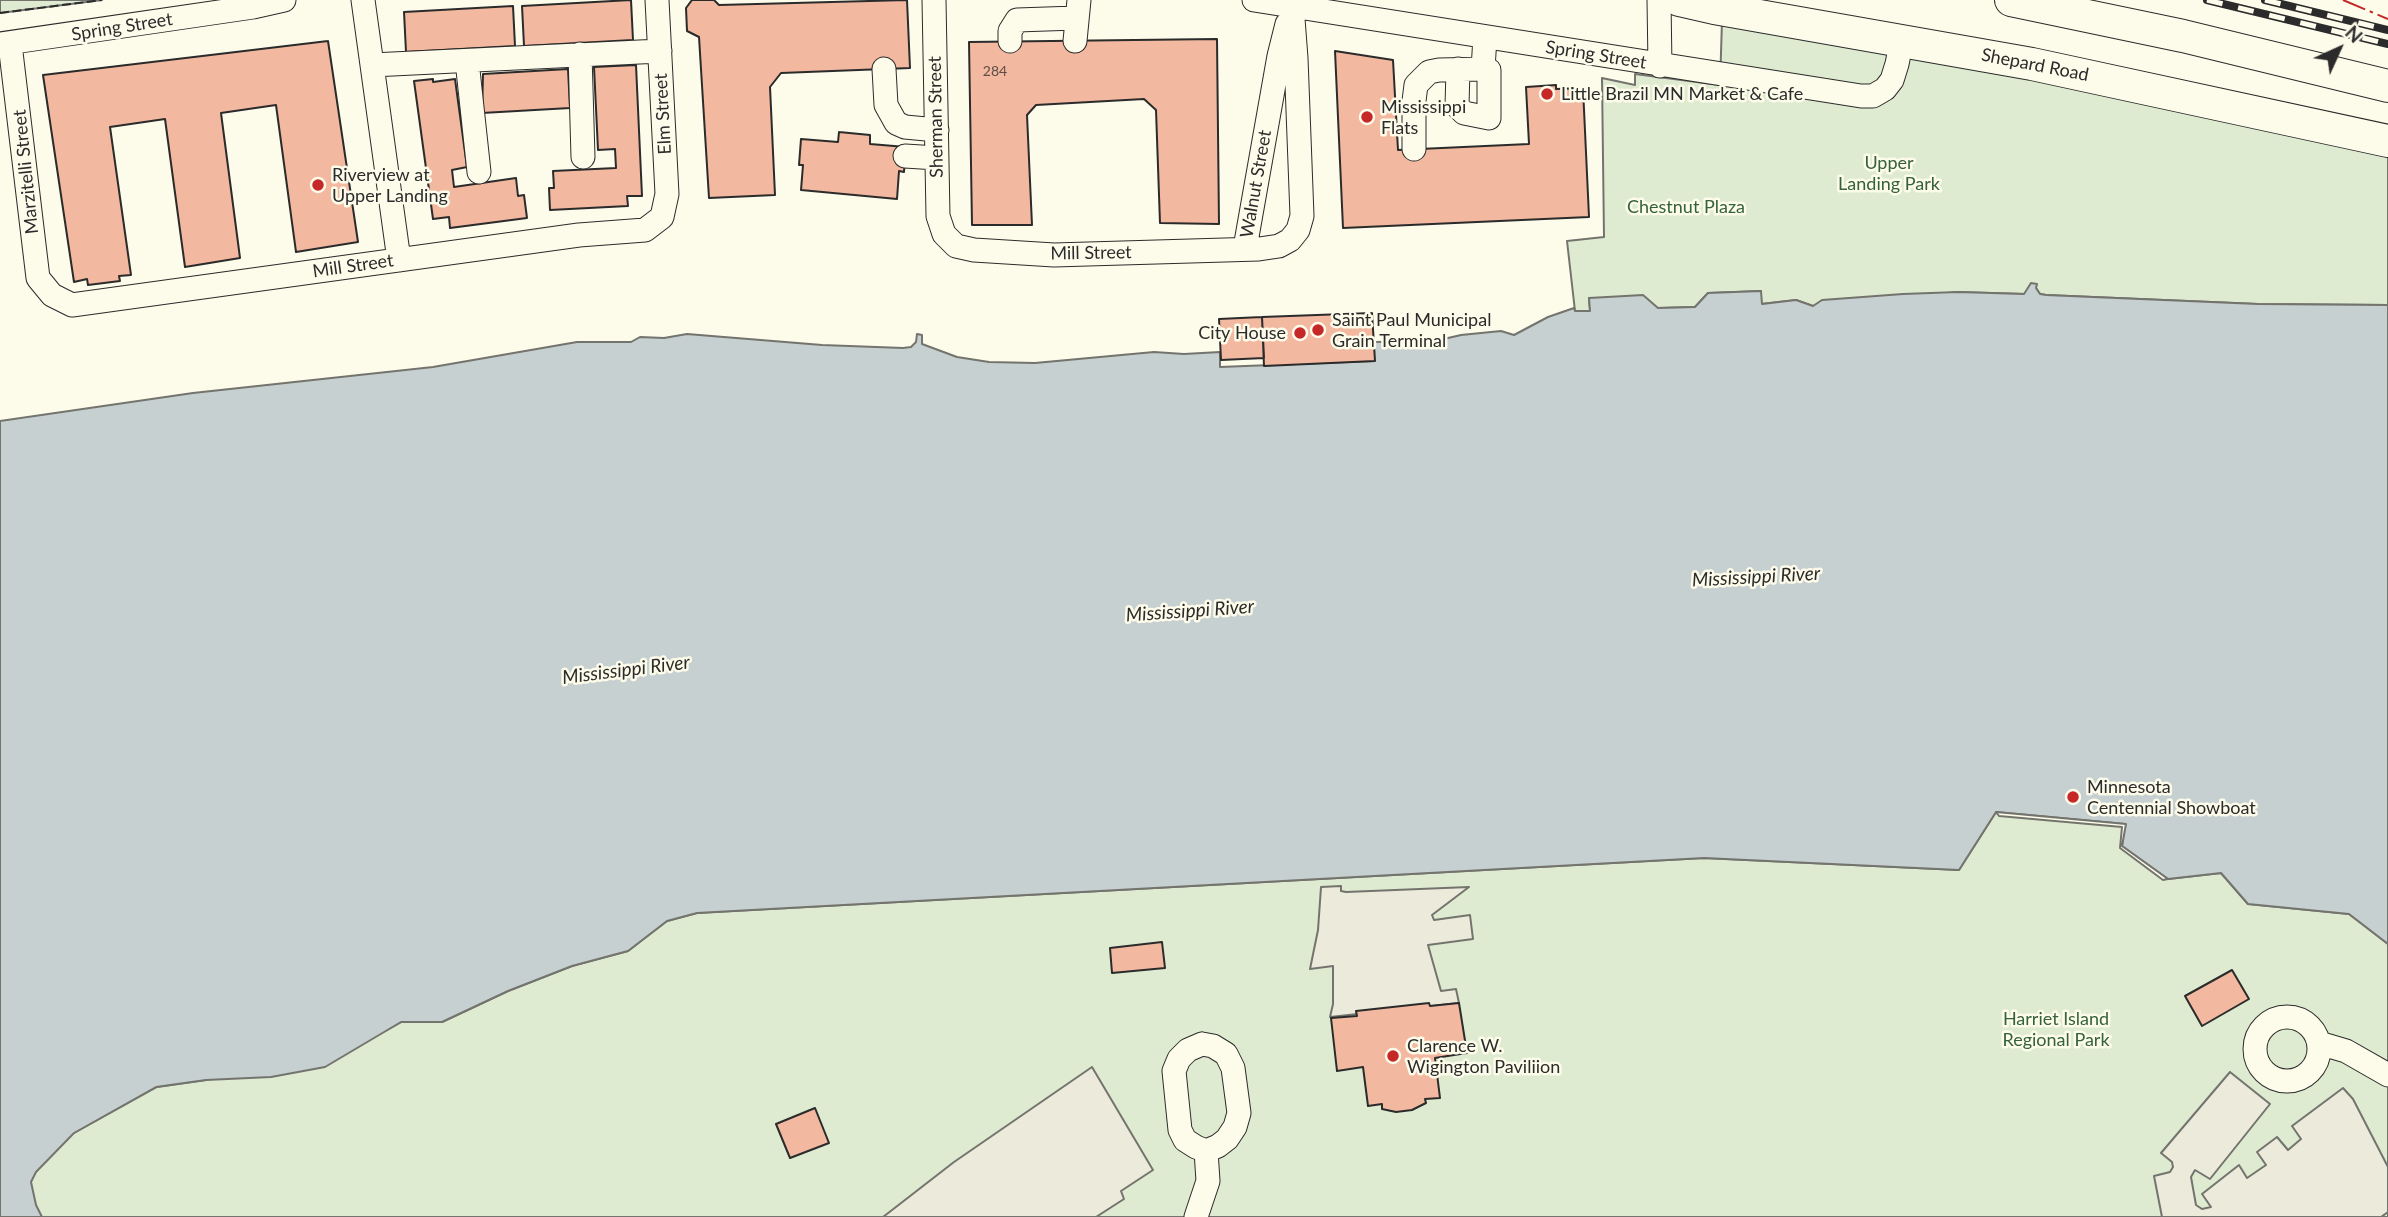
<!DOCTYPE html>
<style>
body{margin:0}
#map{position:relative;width:2388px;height:1217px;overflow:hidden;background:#fdfbea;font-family:Lato,sans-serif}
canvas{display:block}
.north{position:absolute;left:2304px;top:14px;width:70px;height:70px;-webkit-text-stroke:5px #fdfbea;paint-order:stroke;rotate:45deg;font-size:19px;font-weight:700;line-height:28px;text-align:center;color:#2b2b2b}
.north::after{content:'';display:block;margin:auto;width:24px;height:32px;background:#2b2b2b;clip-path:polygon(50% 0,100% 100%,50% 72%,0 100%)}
</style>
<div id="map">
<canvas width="2388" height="1217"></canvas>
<div class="north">N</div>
</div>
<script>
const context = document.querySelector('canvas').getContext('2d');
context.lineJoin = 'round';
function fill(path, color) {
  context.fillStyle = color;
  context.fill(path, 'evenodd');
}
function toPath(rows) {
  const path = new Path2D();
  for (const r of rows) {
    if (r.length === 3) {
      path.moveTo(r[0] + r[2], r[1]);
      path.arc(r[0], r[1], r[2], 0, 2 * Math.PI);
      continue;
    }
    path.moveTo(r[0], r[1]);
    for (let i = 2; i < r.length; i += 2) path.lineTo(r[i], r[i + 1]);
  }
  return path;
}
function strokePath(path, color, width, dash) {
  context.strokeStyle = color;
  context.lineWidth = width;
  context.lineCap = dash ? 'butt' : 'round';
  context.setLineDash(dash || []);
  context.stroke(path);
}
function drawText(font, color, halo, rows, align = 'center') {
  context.font = font + ' Lato,sans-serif';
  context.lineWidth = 5;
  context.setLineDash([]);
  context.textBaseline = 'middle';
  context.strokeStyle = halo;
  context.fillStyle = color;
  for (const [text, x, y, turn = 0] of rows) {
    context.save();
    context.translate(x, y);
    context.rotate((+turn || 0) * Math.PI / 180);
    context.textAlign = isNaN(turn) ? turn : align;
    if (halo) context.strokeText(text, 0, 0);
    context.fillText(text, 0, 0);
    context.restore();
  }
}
const green = toPath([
 [0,0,102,0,0,13,0,0],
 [1722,21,1873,46,2312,138,2388,157,2388,305,2258,304,2046,295,2040,294,2036,288,2025,294,1958,292,1813,306,1796,300,1761,304,1761,291,1708,293,1695,307,1658,308,1589,298,1590,311,1575,311,1567,241,1604,237,1602,78,1635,85,1635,74,1720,85,1722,21],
 [1996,812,2126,824,2168,879,2221,873,2248,904,2349,914,2388,944,2388,1217,0,1217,0,1130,74,1133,157,1087,206,1080,363,1043,401,1022,442,1022,508,991,572,966,628,951,667,921,697,913,1704,858,1959,870,1996,812]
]);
const parking = toPath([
 [1341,886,1341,891,1346,892,1469,887,1432,915,1434,920,1470,915,1473,939,1428,945,1441,991,1456,989,1459,1003,1330,1017,1333,1004,1333,966,1310,969,1318,930,1321,887,1341,886],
 [1092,1067,1153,1170,1121,1191,1124,1199,1096,1217,883,1217,954,1162,1092,1067],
 [2230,1072,2270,1104,2210,1179,2195,1170,2191,1177,2196,1205,2202,1209,2211,1207,2202,1194,2239,1165,2247,1178,2266,1165,2257,1152,2277,1137,2288,1150,2301,1139,2292,1126,2343,1088,2353,1099,2388,1167,2388,1212,2381,1217,2162,1217,2154,1176,2170,1172,2173,1167,2172,1162,2161,1153,2230,1072]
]);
const water = toPath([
 [2031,283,2037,284,2036,288,2040,294,2046,295,2258,304,2388,305,2388,944,2349,914,2248,904,2221,873,2168,879,2122,846,2125,824,1996,812,1959,870,1704,858,697,913,667,921,628,951,572,966,508,991,442,1022,401,1022,325,1067,271,1077,206,1080,156,1087,74,1133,36,1172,31,1182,36,1205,42,1217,0,1217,0,421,193,393,433,367,577,342,631,342,640,337,664,338,687,334,822,345,903,348,911,347,916,342,917,334,922,335,922,344,957,357,989,362,1035,363,1154,352,1184,354,1220,352,1220,367,1374,361,1374,342,1435,341,1461,335,1501,331,1514,335,1548,317,1574,308,1575,311,1590,311,1589,298,1643,295,1658,308,1695,307,1708,293,1761,291,1762,304,1796,300,1813,306,1822,300,1903,294,1958,292,2024,294,2031,283]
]);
const pier = toPath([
 [1996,812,2126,824,2122,846,2168,879,2163,880,2120,848,2122,827,1999,816,1996,812]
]);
const building = toPath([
 [631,0,633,40,524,46,522,6,631,0],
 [692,0,714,0,719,5,907,0,910,68,781,73,770,87,775,195,709,198,699,37,687,31,686,8,692,0],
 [513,6,515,46,406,52,404,12,513,6],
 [1217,39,1219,224,1160,223,1156,110,1144,99,1036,105,1027,115,1032,225,972,225,969,42,1217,39],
 [328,41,358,242,296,252,276,105,221,113,240,258,185,267,165,119,110,127,131,275,119,276,120,281,88,285,87,279,74,282,43,75,328,41],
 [1335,51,1393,60,1398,150,1529,144,1526,87,1556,85,1556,89,1583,88,1589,217,1343,228,1335,51],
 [636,65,642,196,627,196,628,206,550,210,549,188,554,188,553,171,616,168,615,149,598,150,594,67,636,65],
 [568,69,570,108,482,113,483,74,568,69],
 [433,79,433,82,455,79,467,167,452,170,454,187,516,178,518,196,524,195,527,218,450,228,449,217,433,219,414,81,433,79],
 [839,132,870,135,870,144,906,147,904,172,899,171,897,199,801,190,803,165,799,165,801,139,838,142,839,132],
 [1372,313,1375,361,1264,366,1262,317,1372,313],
 [1262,317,1264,358,1221,360,1219,319,1262,317],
 [1162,942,1165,968,1112,973,1110,948,1162,942],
 [2232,970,2249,999,2202,1026,2185,996,2232,970],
 [1429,1003,1430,1006,1459,1003,1467,1053,1435,1058,1440,1098,1425,1099,1426,1103,1412,1110,1396,1112,1382,1109,1382,1104,1368,1106,1363,1067,1337,1071,1331,1018,1357,1016,1356,1011,1429,1003],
 [815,1108,829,1143,790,1158,776,1124,815,1108]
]);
const minor = toPath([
 [363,0,399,260],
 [934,0,938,216,944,234,956,246,974,250,1054,255,1259,249,1279,246,1290,240,1298,230,1302,216,1296,58,1292,6],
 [1254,0,1861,96,1873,96,1885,89,1892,80,1897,64,1902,39],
 [1659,0,1660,66],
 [1010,41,1010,31,1017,20,1076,18],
 [1075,41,1079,0],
 [0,44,253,7,284,0],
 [10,44,38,278,52,295,72,305,579,235,645,230,662,217,667,194,657,0],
 [580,54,583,157],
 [467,61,479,172],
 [372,65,660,51],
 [884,69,886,105,896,123,905,127,937,130],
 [1458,69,1457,106,1464,113,1489,118,1489,70,1483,69],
 [1414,149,1414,101,1416,85,1429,72,1439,70,1483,69,1485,37],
 [905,156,937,158],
 [1245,248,1279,56,1287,24],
 [2287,1049,32],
 [2319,1043,2346,1051,2388,1075],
 [1202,1044,1213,1046,1226,1054,1233,1068,1239,1113,1235,1127,1227,1139,1218,1146,1206,1151,1196,1147,1185,1140,1180,1130,1174,1071,1179,1059,1188,1050,1202,1044],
 [1196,1217,1208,1181,1206,1151]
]);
const highway = toPath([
 [1679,0,1714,8,2032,64,2388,141],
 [2011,0,2183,36,2388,86]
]);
const rail = toPath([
 [2207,0,2388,44],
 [2265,0,2388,30]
]);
const fence = toPath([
 [0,13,102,0]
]);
const power = toPath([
 [2343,0,2388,19]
]);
const markers = [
 [1547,94,7,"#c62828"],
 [1367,117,7,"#c62828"],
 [318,185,7,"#c62828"],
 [1318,330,7,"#c62828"],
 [1300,333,7,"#c62828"],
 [2073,797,7,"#c62828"],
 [1393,1056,7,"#c62828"]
];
const numberNames = [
 ["284",995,71]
];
const streetNames = [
 ["Spring Street",122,27,-9],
 ["Spring Street",1596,55,9],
 ["Shepard Road",2035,65,11],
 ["Elm Street",663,114,-93],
 ["Sherman Street",936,117,-91],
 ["Marzitelli Street",26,172,-96],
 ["Walnut Street",1256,184,-80],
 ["Mill Street",1091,253,-1],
 ["Mill Street",353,266,-8]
];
const poiNames = [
 ["Little Brazil MN Market & Cafe",1561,94],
 ["Mississippi",1381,107],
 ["Flats",1381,128],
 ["Riverview at",332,175],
 ["Upper Landing",332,196],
 ["Saint Paul Municipal",1332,320],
 ["Grain Terminal",1332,341],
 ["City House",1286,333,"right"],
 ["Minnesota",2087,787],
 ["Centennial Showboat",2087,808],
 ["Clarence W.",1407,1046],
 ["Wigington Paviliion",1407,1067]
];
const parkNames = [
 ["Upper",1889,163],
 ["Landing Park",1889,184],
 ["Chestnut Plaza",1686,207],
 ["Harriet Island",2056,1019],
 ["Regional Park",2056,1040]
];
const waterNames = [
 ["Mississippi River",1756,577,-3],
 ["Mississippi River",1190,611,-4],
 ["Mississippi River",626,670,-7]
];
fill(green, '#deebd1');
strokePath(green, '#74746e', 2);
fill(parking, '#eceadb');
strokePath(parking, '#74746e', 2);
fill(water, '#c7d0d0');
strokePath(water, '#74746e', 2);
fill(pier, '#fdfbea');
strokePath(pier, '#74746e', 2);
fill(building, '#f2b8a0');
strokePath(building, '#2b2b2b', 2);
strokePath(minor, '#2b2b2b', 25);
strokePath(highway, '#2b2b2b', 34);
strokePath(minor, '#fdfbea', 23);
strokePath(highway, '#fdfbea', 32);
strokePath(rail, '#2b2b2b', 8);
strokePath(rail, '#fdfbea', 5, [16]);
strokePath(fence, '#2b2b2b', 2, [9, 3.5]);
strokePath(power, '#c62828', 2, [24, 5, 3.5, 5]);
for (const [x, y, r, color] of markers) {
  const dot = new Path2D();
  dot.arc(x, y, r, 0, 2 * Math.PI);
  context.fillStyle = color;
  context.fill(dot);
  strokePath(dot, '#fdfbea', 2.5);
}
drawText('14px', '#5d4e48', null, numberNames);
drawText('18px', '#2b2b2b', '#fdfbea', streetNames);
drawText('18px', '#2b2b2b', '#fdfbea', poiNames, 'left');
drawText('18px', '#34623c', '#fdfbea', parkNames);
drawText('italic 19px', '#2b2b2b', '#fdfbea', waterNames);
</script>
